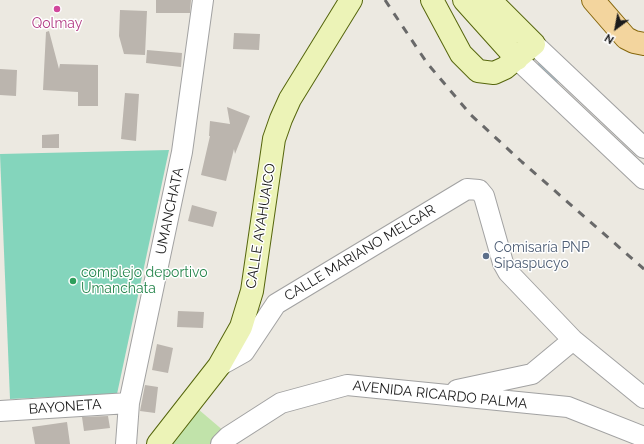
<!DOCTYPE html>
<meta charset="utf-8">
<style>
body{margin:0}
#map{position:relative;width:644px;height:444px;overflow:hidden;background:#ece9e1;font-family:Raleway,sans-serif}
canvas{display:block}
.north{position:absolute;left:596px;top:8px;width:40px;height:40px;-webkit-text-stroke:3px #fff;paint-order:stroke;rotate:212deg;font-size:11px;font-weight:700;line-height:16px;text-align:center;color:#1b1b1b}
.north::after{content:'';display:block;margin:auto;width:14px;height:18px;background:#1b1b1b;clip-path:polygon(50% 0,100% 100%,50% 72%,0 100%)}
</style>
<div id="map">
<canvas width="644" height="444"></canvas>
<div class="north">N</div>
</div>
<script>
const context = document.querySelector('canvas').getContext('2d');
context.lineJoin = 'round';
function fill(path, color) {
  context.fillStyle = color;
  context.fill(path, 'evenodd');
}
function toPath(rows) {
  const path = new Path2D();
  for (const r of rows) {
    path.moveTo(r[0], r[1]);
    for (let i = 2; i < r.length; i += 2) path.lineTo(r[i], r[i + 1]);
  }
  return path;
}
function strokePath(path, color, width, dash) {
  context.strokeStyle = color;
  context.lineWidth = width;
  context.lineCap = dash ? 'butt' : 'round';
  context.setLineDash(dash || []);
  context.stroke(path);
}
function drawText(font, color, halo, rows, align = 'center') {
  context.font = font + ' Raleway,sans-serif';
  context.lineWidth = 3;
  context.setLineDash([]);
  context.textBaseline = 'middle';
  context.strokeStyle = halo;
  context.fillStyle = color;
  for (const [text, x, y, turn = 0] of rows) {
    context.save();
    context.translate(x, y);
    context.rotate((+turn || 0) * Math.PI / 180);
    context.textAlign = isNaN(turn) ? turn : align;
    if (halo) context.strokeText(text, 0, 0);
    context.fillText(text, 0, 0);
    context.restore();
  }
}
const grass = toPath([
 [198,409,225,432,213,444,171,444]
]);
const pitch = toPath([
 [169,150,117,394,10,399,0,154]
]);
const stream = toPath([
 [540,65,555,82]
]);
const building = toPath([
 [156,0,191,0,190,13,156,13],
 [120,10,147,11,145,55,124,54,119,36],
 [49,31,59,69,60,64,98,65,98,106,78,106,78,92,43,90,46,32],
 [234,33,260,34,259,50,233,49],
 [147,50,182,53,181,67,146,63],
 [0,69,17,70,16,96,0,95],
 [125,93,139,94,136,141,121,139],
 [227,107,250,116,235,154,234,149,226,181,201,175,210,136,209,136,210,121,230,124],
 [59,134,59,148,42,148,42,135],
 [192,205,217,212,213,227,188,221],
 [178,311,204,312,203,328,177,327],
 [157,344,173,348,168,373,152,370],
 [145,385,158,387,155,413,140,411],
 [108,416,110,428,84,431,82,417],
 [67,422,70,444,35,444,32,427]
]);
const minor = toPath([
 [534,44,644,148],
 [517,59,644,179],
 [219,366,244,352,276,304,467,189,479,190,484,196,503,263,508,272,573,340,644,398],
 [457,390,532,374,573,340],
 [0,411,129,403],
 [126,444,129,403,182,152,203,0],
 [221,444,228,437,281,403,347,385,568,407,644,437]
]);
const secondary = toPath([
 [432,0,461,54,478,71,494,73,505,68,534,44,490,0],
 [464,0,517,59],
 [158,444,219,366,241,327,252,291,274,139,281,119,290,99,351,0]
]);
const primary = toPath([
 [593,0,626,38,634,42,644,44]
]);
const rail = toPath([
 [385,0,427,63,471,115,522,162,644,269]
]);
const markers = [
 [57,9,4,"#d1479c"],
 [486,256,4,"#5c6f8a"],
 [73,281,4,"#2e9e5b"]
];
const hotelNames = [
 ["Qolmay",57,24]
];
const streetNames = [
 ["UMANCHATA",170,211,-78],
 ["CALLE AYAHUAICO",261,226,-81],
 ["CALLE MARIANO MELGAR",360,253,-31],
 ["AVENIDA RICARDO PALMA",440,395,6],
 ["BAYONETA",65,407,-4]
];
const serviceNames = [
 ["Comisaría PNP",494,248],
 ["Sipaspucyo",494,264]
];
const leisureNames = [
 ["complejo deportivo",81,273],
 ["Umanchata",81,289]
];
fill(grass, '#c1e3aa');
fill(pitch, '#84d5bc');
strokePath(stream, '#a4c7d6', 5);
fill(building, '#bbb5ae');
strokePath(minor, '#a2a2a2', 22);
strokePath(secondary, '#56660d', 24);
strokePath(primary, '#86670c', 24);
strokePath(minor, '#fff', 20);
strokePath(secondary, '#ecf3b7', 22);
strokePath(primary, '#f3d59e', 22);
strokePath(rail, '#696969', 3, [8, 8]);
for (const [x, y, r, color] of markers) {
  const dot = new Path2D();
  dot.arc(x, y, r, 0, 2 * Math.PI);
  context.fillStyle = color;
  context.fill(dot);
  strokePath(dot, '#fff', 1.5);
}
drawText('14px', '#b23c85', '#fff', hotelNames);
drawText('14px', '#1b1b1b', '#fff', streetNames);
drawText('14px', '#4e5e75', '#fff', serviceNames, 'left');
drawText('14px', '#27864d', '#fff', leisureNames, 'left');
</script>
